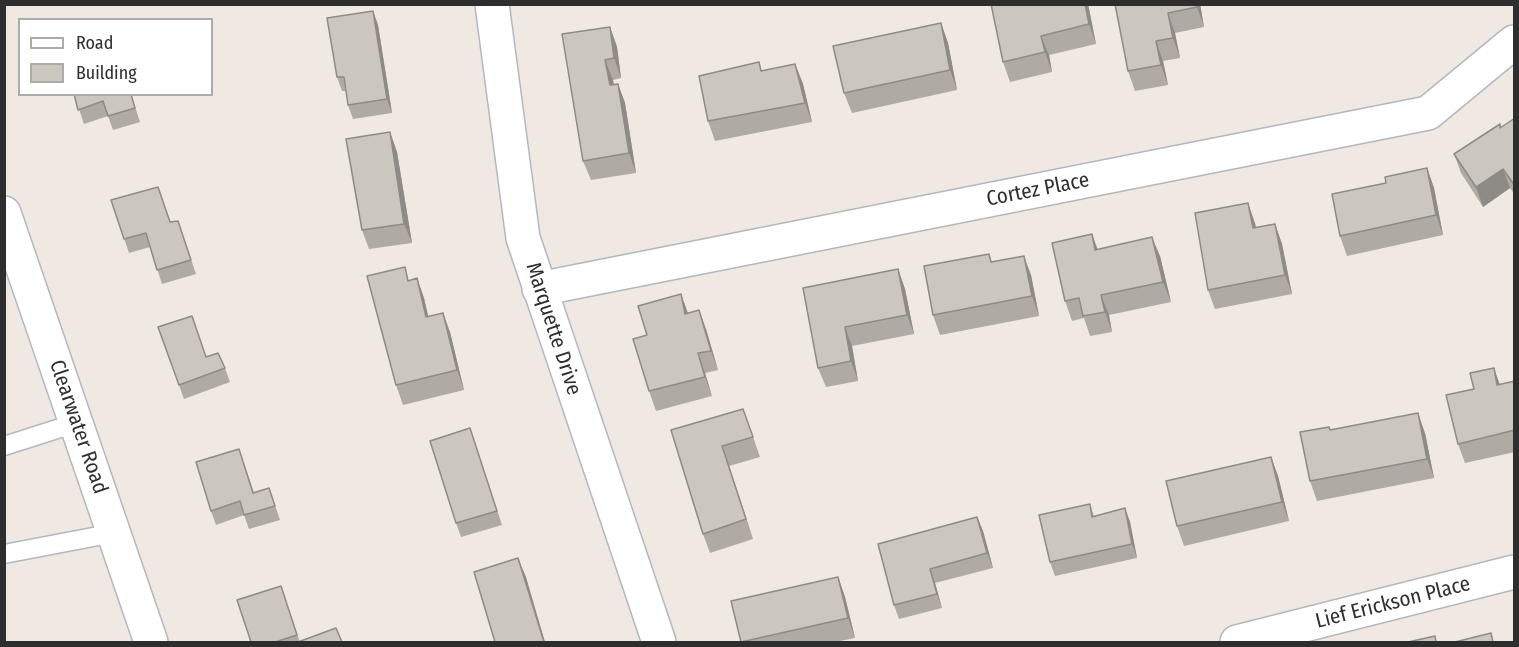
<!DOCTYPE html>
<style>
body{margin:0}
#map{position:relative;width:1519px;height:647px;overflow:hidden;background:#efe9e1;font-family:"Fira Sans Condensed",sans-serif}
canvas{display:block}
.frame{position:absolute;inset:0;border:6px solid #2e2e2e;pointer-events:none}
.legend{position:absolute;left:18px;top:18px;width:195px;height:78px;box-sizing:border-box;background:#fff;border:2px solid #ababab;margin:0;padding:8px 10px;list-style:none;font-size:18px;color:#2e2e2e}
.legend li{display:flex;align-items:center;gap:12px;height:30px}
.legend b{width:30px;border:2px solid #ababab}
</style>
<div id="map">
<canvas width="1519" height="647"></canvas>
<div class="frame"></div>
<ul class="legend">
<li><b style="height:8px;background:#fff"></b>Road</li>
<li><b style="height:16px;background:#cbc7bf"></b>Building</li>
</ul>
</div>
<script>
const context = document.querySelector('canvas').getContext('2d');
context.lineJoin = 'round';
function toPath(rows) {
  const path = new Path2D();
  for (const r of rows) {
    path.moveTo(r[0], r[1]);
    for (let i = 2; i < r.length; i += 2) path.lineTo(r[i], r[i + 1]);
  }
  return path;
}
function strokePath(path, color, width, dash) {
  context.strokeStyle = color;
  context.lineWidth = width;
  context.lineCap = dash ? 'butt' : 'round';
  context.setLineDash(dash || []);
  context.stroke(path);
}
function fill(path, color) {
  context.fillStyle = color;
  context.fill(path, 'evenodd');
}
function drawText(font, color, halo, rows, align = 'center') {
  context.font = font + ' "Fira Sans Condensed",sans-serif';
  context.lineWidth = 6;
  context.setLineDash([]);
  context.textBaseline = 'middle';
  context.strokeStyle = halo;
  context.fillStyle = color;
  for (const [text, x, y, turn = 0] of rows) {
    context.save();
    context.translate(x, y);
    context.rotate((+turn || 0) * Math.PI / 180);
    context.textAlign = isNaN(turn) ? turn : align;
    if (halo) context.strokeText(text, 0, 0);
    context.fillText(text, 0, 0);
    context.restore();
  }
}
const lane = toPath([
 [4,446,76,423],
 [4,554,114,533]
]);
const street = toPath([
 [492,4,523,238,659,642],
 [539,289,1428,113,1514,42],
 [1237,642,1514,572]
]);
const secondary = toPath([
 [4,213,151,642]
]);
const wall = toPath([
 [1088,4,1096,44,1049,55,1052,72,1010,82,1003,62],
 [1115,4,1200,4,1204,27,1175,33,1180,58,1163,61,1168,85,1135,91,1128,71],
 [373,11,378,25,392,113,353,119,348,105,346,91,342,91,337,77],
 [941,23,948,43,957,90,852,113,844,93],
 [610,27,617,47,621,78,613,80,614,85,618,84,625,103,636,173,591,180,583,161],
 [795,64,803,84,812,122,715,141,708,121,762,71],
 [74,94,131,94,140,122,113,130,108,116,84,124],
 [1515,118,1515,195,1510,188,1483,207,1461,173,1454,154,1500,124,1501,127],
 [390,132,397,152,412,243,369,249,362,230],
 [1427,168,1434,188,1443,235,1347,256,1340,236,1386,183],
 [111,200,170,222,178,221,196,274,162,284,150,247,129,253],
 [1255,223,1256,228,1275,224,1282,244,1292,294,1215,309,1208,290],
 [1097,249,1160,256,1171,302,1109,315,1112,332,1090,336,1084,318,1072,321,1065,301],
 [992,262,1031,275,1039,316,940,335,933,315],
 [898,269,905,289,914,334,852,346,858,381,826,387,818,368,803,288],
 [417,278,424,298,428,317,450,332,464,390,403,405,396,385,410,280],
 [681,294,688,313,706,329,718,370,705,373,712,396,656,411,649,391,647,335],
 [158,327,225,368,230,382,184,399],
 [1515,381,1515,452,1465,463,1458,444,1500,384],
 [1329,427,1331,430,1425,433,1434,478,1317,501,1310,481],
 [470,428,502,525,461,537,456,523],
 [750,428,760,457,729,466,753,539,710,553,703,534,671,430],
 [1271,457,1278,476,1289,521,1184,546,1177,526],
 [244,463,254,493,274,502,280,520,249,529,244,515,216,525,211,511],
 [1090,504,1094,516,1125,508,1130,522,1137,558,1055,576,1050,562],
 [977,517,983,531,993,568,935,583,942,608,899,619,894,605],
 [838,577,845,597,855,638,835,642,741,642],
 [281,586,300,642,342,642,251,642]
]);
const shadedWall = toPath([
 [1085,4,1088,4,1096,44,1089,24],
 [1196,4,1200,4,1204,27,1197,7],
 [373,11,378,25,392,113,387,99],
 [1168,13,1175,33,1180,58,1173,38],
 [941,23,948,43,957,90,950,70],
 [610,27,617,47,621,78,614,58],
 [1041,36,1049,55,1052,72,1045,52],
 [1156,41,1163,61,1168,85,1161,65],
 [605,60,613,80,618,105,610,85],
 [795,64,803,84,812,122,805,103],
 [618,84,625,103,636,173,629,153],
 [390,132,397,152,412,243,404,224],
 [1427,168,1434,188,1443,235,1436,215],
 [1503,169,1510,188,1483,207,1476,187],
 [1248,203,1255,223,1260,248,1253,228],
 [1275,224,1282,244,1292,294,1285,275],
 [1092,234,1099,253,1095,250],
 [1152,237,1160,256,1171,302,1163,282],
 [1024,256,1031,275,1039,316,1032,296],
 [898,269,905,289,914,334,907,315],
 [417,278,424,298,433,337,426,317],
 [681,294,688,314,685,314],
 [1101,295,1109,315,1112,332,1105,312],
 [699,310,706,329,718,370,711,351],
 [443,313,450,332,464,390,457,370],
 [845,327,852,346,858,381,851,361],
 [698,353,705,373,712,396,705,377],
 [1494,368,1501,388,1497,385],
 [1418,413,1425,433,1434,478,1427,459],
 [722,446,729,466,753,539,746,519],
 [1271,457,1278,476,1289,521,1282,502],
 [1125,508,1130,522,1137,558,1132,544],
 [977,517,983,531,993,568,987,553],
 [518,558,526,577,545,642,544,642],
 [930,569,935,583,942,608,937,594],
 [838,577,845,597,855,638,848,618]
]);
const building = toPath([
 [991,4,1085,4,1089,24,1041,36,1045,52,1003,62,991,4],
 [1115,4,1196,4,1197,7,1168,13,1173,38,1156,41,1161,65,1128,71,1115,4],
 [373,11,387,99,348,105,344,77,337,77,327,18,373,11],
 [941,23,950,70,844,93,833,46,941,23],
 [610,27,614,58,605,60,610,85,618,84,629,153,583,161,562,34,610,27],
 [759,62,761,71,795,64,805,103,708,121,699,76,759,62],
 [74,94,131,94,135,108,108,116,103,101,78,110,74,94],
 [1515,118,1515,186,1503,169,1476,187,1454,154,1500,124,1500,128,1515,118],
 [390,132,404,224,362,230,346,139,390,132],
 [1427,168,1436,215,1340,236,1332,194,1386,183,1385,177,1427,168],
 [158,187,170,222,178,221,191,260,157,270,146,233,124,239,111,200,158,187],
 [1248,203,1253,228,1275,224,1285,275,1208,290,1195,213,1248,203],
 [1092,234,1095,250,1152,237,1163,282,1101,295,1105,312,1083,316,1079,298,1065,301,1052,243,1092,234],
 [989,254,991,262,1024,256,1032,296,933,315,924,266,989,254],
 [405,267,408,281,417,278,426,317,443,313,457,370,396,385,367,276,405,267],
 [898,269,907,315,845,327,851,361,818,368,803,288,898,269],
 [681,294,685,314,699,310,711,351,698,353,705,377,649,391,633,339,647,335,638,306,681,294],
 [192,316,206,357,218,353,225,368,179,385,158,327,192,316],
 [1494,368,1497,385,1515,381,1515,430,1458,444,1446,395,1474,389,1470,373,1494,368],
 [743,409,753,437,722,446,746,519,703,534,671,430,743,409],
 [1418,413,1427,459,1310,481,1300,432,1329,427,1330,430,1418,413],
 [470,428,497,511,456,523,430,441,470,428],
 [239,449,253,493,269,488,275,506,244,515,240,501,211,511,196,462,239,449],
 [1271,457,1282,502,1177,526,1166,481,1271,457],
 [1090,504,1092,517,1125,508,1132,544,1050,562,1039,515,1090,504],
 [977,517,987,553,930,569,937,594,894,605,878,544,977,517],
 [518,558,544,642,495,642,474,572,518,558],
 [838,577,848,618,741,642,731,601,838,577],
 [281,586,297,635,275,642,251,642,237,600,281,586],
 [336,628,342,642,298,642,336,628],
 [1491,633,1493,642,1455,642,1491,633],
 [1435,636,1436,642,1408,642,1435,636]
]);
const streetNames = [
 ["Cortez Place",1038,190,-11],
 ["Marquette Drive",553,329,72],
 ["Clearwater Road",78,427,71],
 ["Lief Erickson Place",1393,603,-14]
];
strokePath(lane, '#b4b7c1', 21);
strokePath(street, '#b4b7c1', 36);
strokePath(secondary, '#b4b7c1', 36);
strokePath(lane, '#fff', 18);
strokePath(street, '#fff', 33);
strokePath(secondary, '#fff', 33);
fill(wall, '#afaba4');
fill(shadedWall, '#8e8b86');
fill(building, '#cbc7bf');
strokePath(building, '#8e8b86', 1.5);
drawText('21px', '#2e2e2e', '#fff', streetNames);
</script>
